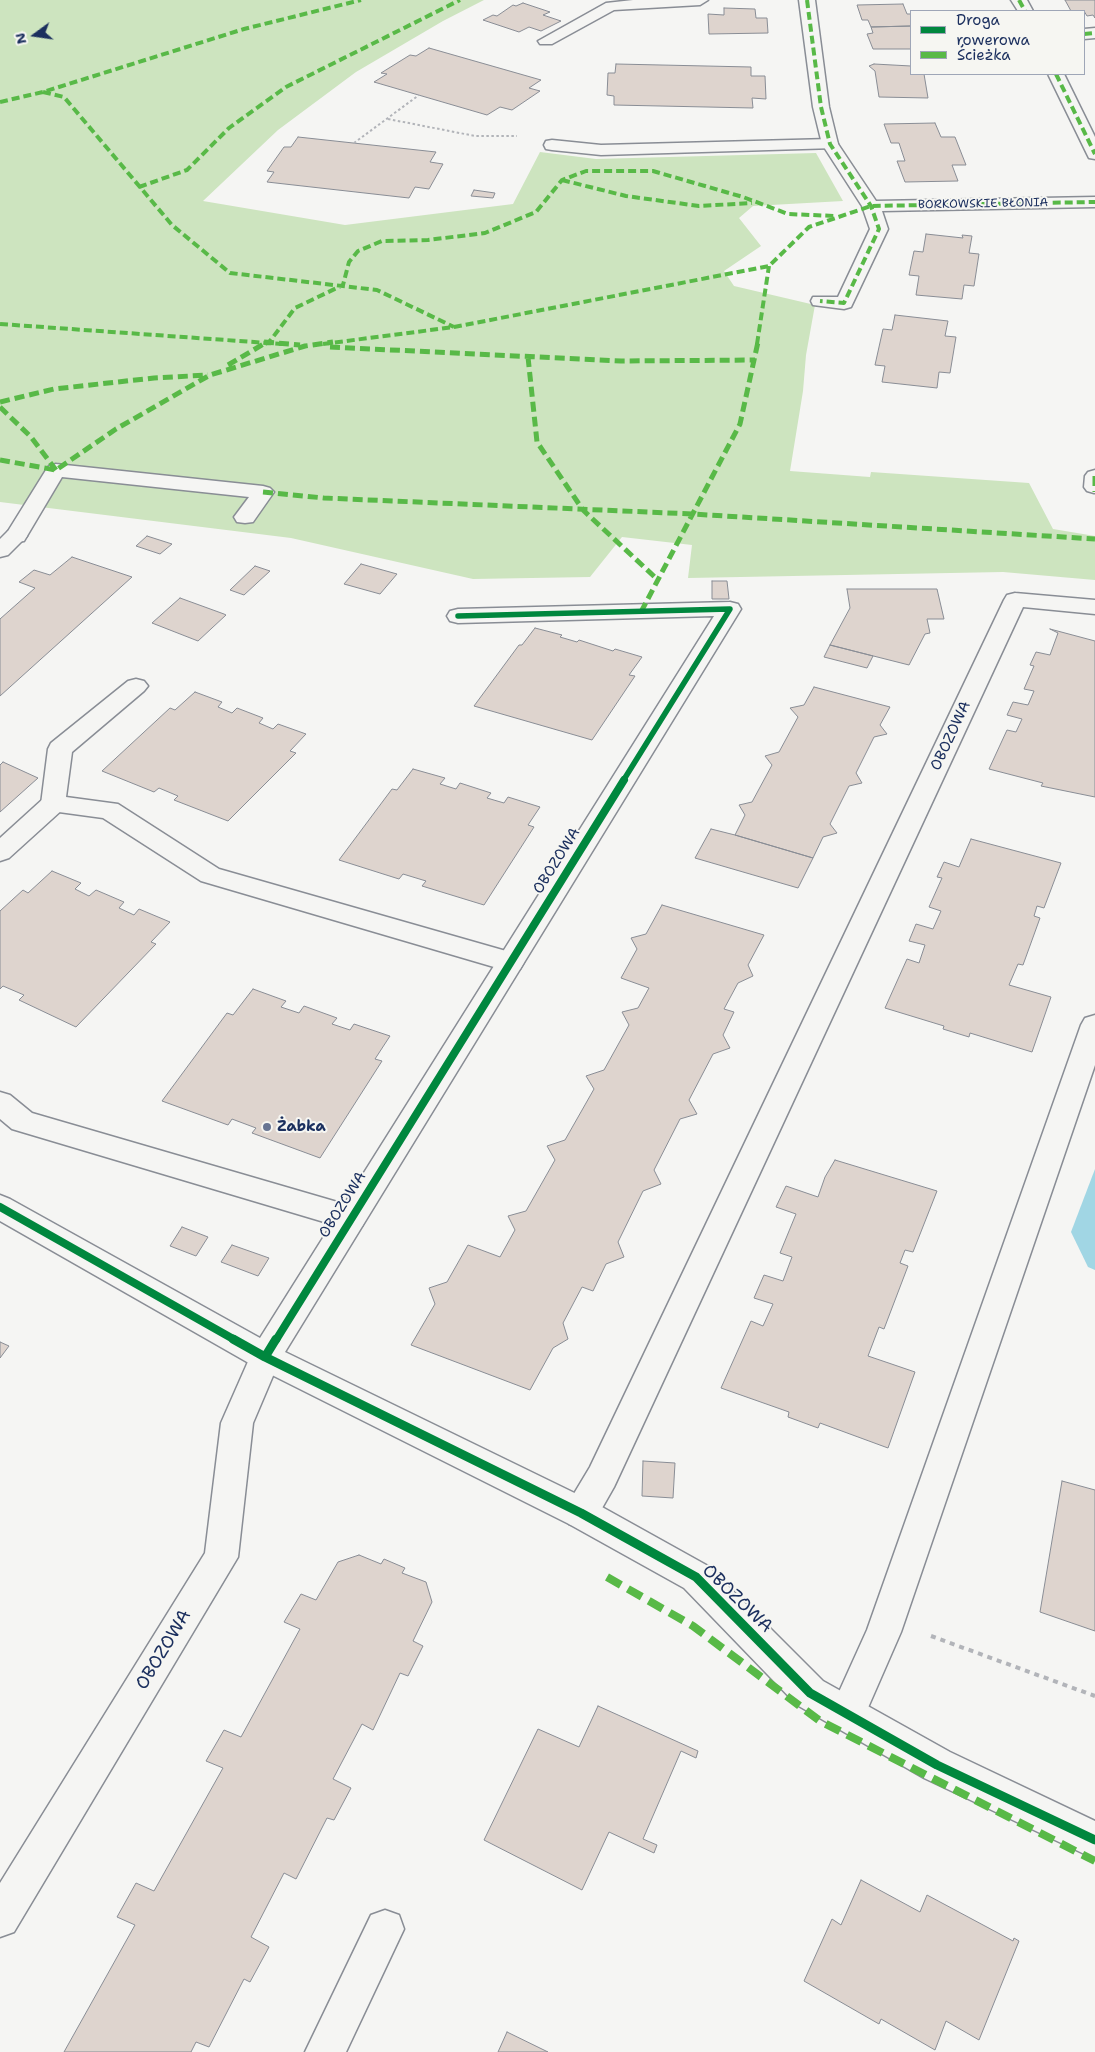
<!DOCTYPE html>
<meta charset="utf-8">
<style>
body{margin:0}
#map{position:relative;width:1095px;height:2052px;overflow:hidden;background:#f5f5f3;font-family:"Shantell Sans",sans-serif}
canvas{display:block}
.legend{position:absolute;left:910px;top:10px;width:175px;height:65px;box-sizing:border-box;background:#f6f6f2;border:1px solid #9ea6b7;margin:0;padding:6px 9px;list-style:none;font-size:15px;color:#1b2f5e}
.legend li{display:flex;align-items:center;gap:10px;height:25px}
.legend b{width:25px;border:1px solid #9ea6b7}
.north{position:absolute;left:10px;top:10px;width:50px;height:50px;-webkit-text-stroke:4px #f6f6f2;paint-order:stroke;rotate:256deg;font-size:14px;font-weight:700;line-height:20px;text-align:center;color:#1b2f5e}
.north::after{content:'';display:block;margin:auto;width:18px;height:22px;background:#1b2f5e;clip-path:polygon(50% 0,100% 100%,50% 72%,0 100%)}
</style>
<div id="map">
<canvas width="1095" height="2052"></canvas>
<ul class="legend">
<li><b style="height:6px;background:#00873e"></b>Droga rowerowa</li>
<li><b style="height:6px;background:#58b947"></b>Ścieżka</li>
</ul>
<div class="north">N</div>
</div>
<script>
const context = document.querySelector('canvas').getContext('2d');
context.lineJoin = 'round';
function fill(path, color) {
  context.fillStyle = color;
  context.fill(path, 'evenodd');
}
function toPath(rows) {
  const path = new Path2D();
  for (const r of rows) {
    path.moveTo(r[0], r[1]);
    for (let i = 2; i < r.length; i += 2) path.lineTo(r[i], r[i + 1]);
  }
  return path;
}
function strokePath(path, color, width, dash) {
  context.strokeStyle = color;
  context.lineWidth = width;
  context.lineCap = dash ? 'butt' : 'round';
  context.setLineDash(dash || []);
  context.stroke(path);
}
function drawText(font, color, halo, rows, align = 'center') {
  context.font = font + ' "Shantell Sans",sans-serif';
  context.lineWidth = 4;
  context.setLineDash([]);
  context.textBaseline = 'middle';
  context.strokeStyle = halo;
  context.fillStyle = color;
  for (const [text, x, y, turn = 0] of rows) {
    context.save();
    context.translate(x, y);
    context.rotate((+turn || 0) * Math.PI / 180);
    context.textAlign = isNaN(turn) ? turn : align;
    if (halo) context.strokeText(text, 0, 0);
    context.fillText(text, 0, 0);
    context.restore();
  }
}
const green = toPath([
 [0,0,484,0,443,21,356,72,278,130,203,201,345,225,513,204,540,152,596,159,816,153,843,201,753,206,739,218,761,246,724,271,734,286,815,305,806,355,803,391,790,471,870,477,871,472,1029,483,1053,529,1095,536,1095,580,1003,572,688,578,692,545,622,537,590,577,473,579,291,538,0,502]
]);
const water = toPath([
 [1095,1169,1095,1270,1088,1267,1071,1232]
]);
const building = toPath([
 [1065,0,1095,0,1095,18,1093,15,1087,16,1084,11,1071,11,1065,0],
 [523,3,550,12,543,15,561,21,541,31,529,27,519,32,483,20,493,15,497,16,513,5,516,6,523,3],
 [903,4,907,14,911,14,911,26,871,27,868,20,862,20,857,5,903,4],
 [724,8,755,9,756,18,767,18,768,33,709,34,708,14,724,15,724,8],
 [911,26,911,49,873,49,867,34,873,33,871,27,911,26],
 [429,48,541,80,529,88,540,91,512,110,500,107,487,115,374,82,387,74,381,73,410,55,416,56,429,48],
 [616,64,751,67,751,76,765,76,766,99,752,98,753,108,614,105,614,96,607,95,608,73,615,73,616,64],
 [874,64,911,66,911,74,924,74,928,98,879,97,875,71,869,66,874,64],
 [935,123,941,137,955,137,966,165,952,165,958,181,905,182,897,161,905,161,899,143,891,143,884,124,935,123],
 [298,137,436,152,430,162,443,164,429,189,415,187,409,198,267,182,274,172,267,171,284,147,291,147,298,137],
 [474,190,495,193,493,198,471,196,474,190],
 [926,234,963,238,962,235,972,236,969,253,979,254,974,286,964,285,962,299,916,295,919,276,909,275,914,251,923,252,926,234],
 [895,315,948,321,945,336,956,337,950,373,939,372,937,388,882,382,885,366,875,365,883,329,892,330,895,315],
 [147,536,172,544,160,554,136,546,147,536],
 [72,557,132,577,0,696,0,619,35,588,19,582,34,570,50,575,72,557],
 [361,564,397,574,380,594,344,584,361,564],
 [255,566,270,571,244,595,230,590,255,566],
 [712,581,727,581,729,599,712,599,712,581],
 [847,589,937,589,944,619,927,619,930,633,925,634,909,665,830,645,850,608,847,589],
 [180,598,224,614,226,615,198,641,152,623,180,598],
 [535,628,562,635,560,637,577,642,579,640,613,651,615,649,642,657,629,675,635,676,592,740,474,706,519,645,522,645,535,628],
 [1050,629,1095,641,1095,797,1041,786,1043,783,989,769,1007,730,1016,732,1022,719,1007,715,1013,702,1028,705,1034,691,1024,689,1034,666,1030,665,1036,652,1050,655,1058,633,1050,629],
 [830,645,873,656,867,668,824,657,830,645],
 [814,687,890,707,880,725,887,734,874,737,856,773,862,783,849,786,830,824,837,833,823,837,813,858,735,835,745,815,739,805,752,802,772,765,765,756,779,752,798,717,790,708,804,705,814,687],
 [195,692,222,702,218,707,232,713,237,708,263,718,259,723,273,729,278,724,306,734,290,751,296,753,228,821,174,800,178,796,159,788,154,792,102,771,170,708,175,710,195,692],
 [3,762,38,778,0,812,0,765,3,762],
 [413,769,445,778,440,784,456,789,460,783,491,793,487,798,504,803,508,797,540,807,528,825,534,827,484,905,422,886,426,881,403,874,399,879,339,860,392,789,397,790,413,769],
 [711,829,735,835,813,858,798,888,695,858,711,829],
 [971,839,1061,863,1044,908,1037,906,1034,916,1040,918,1023,965,1018,964,1009,985,1051,997,1032,1052,970,1033,969,1037,943,1029,944,1026,885,1008,907,959,919,963,925,945,909,941,916,924,933,929,941,911,929,907,942,878,937,877,944,862,959,867,971,839],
 [52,871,81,883,75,889,89,896,96,890,124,902,119,908,134,915,139,909,170,922,151,942,156,944,76,1027,19,1000,24,995,3,986,0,989,0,911,23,890,28,893,52,871],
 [662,905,764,935,748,965,753,976,738,983,724,1009,734,1012,723,1035,730,1048,713,1054,689,1100,697,1114,680,1119,654,1170,661,1184,643,1191,618,1242,624,1257,606,1264,593,1291,582,1287,563,1323,568,1339,553,1348,530,1390,411,1345,435,1304,429,1288,447,1282,468,1245,500,1257,515,1230,508,1216,526,1211,555,1160,547,1146,565,1140,594,1089,586,1076,604,1070,629,1025,622,1012,638,1008,649,988,621,978,637,949,631,938,646,934,662,905],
 [253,989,286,1001,281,1007,299,1013,304,1006,337,1018,332,1024,350,1030,354,1024,390,1036,375,1059,382,1061,320,1158,252,1133,256,1128,232,1119,228,1125,162,1101,227,1013,233,1015,253,989],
 [835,1160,937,1191,913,1252,905,1250,900,1263,908,1266,884,1329,879,1327,868,1356,915,1372,888,1448,820,1423,818,1428,788,1417,789,1412,721,1388,751,1321,763,1326,773,1304,754,1298,764,1275,783,1281,792,1257,780,1253,796,1214,776,1207,786,1186,818,1197,825,1177,835,1160],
 [182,1227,208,1237,196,1256,170,1246,182,1227],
 [232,1245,269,1258,258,1276,221,1262,232,1245],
 [0,1342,9,1346,0,1358,0,1342],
 [643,1461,675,1463,673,1498,642,1496,643,1461],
 [1062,1481,1095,1490,1095,1631,1040,1612,1062,1481],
 [359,1555,381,1564,384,1559,405,1568,402,1573,426,1582,432,1602,413,1641,423,1646,408,1676,400,1673,373,1730,362,1724,333,1779,351,1788,334,1820,327,1818,296,1879,284,1873,251,1937,269,1947,250,1982,244,1979,209,2047,196,2042,191,2052,64,2052,135,1925,117,1917,136,1883,154,1891,223,1768,206,1761,224,1730,241,1737,300,1629,284,1622,301,1594,316,1600,338,1562,359,1555],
 [598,1706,698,1751,696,1758,681,1751,643,1839,657,1845,654,1853,609,1832,582,1890,484,1840,538,1729,579,1747,598,1706],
 [861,1880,920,1912,927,1895,1013,1941,1014,1938,1019,1941,979,2040,946,2021,935,2050,881,2019,879,2024,804,1981,832,1919,841,1925,861,1880],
 [507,2032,548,2052,498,2052,507,2032]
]);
const pathFar1 = toPath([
 [388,119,475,136,517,136],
 [354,143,419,95]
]);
const path = toPath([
 [931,1636,1095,1696]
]);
const lane = toPath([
 [633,0,708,0,700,5,614,10,552,44,540,44,538,41,606,3,633,0],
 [830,139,836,140,838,144,836,148,601,155,552,150,546,149,544,145,546,141,552,140,601,145,830,139],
 [56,464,263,486,270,488,274,492,253,522,245,523,237,522,234,517,249,497,62,477,24,541,16,542,8,541,5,536,46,470,49,466,56,464],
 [1015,593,1095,600,1095,614,1023,607,614,1487,593,1524,581,1528,569,1524,564,1513,569,1502,590,1467,1004,600,1007,595,1015,593],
 [136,679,144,681,148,686,144,691,72,752,66,797,118,804,219,869,520,955,524,962,520,969,511,972,201,881,103,818,44,810,41,804,48,749,51,743,128,681,136,679],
 [1095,1015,1095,1065,901,1632,860,1726,847,1731,834,1726,829,1714,867,1630,1081,1025,1085,1018,1095,1015],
 [0,1092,10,1095,32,1113,351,1206,362,1210,366,1218,362,1226,351,1230,12,1129,0,1119,0,1092],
 [265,1344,276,1348,281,1357,253,1423,238,1557,14,1932,0,1937,0,1883,205,1553,221,1423,254,1348,265,1344],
 [385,1910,399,1915,404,1929,346,2052,305,2052,371,1915,385,1910]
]);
const street = toPath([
 [799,0,815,0,829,107,838,144,876,201,1095,197,1095,207,882,211,888,229,851,307,844,309,813,305,811,301,813,297,838,297,870,229,862,206,822,144,813,107,799,0],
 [1011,0,1027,0,1033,11,1018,11,1011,0],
 [1095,28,1095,38,1084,39,1084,29,1095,28],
 [1048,74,1064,74,1095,137,1095,159,1089,158,1087,154,1048,74],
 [1095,470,1095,493,1094,493,1087,491,1084,487,1085,476,1088,472,1095,470],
 [16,530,24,531,27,536,8,555,0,557,0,539,8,531,16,530],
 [730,602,738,604,741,609,285,1352,593,1502,708,1566,823,1681,950,1752,1095,1821,1095,1859,924,1778,797,1705,684,1588,569,1524,254,1366,0,1221,0,1195,10,1199,260,1338,714,616,458,623,450,621,447,616,450,611,458,609,730,602],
 [53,796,62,798,65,804,62,810,9,858,0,861,0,838,44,798,53,796]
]);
const quietFar2 = toPath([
 [807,0,821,107,830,144,871,206,879,229,844,303,820,301],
 [1019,0,1025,11],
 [1084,34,1095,33],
 [1056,74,1095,154],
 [43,92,64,97,172,225,230,273,377,290,454,327],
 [0,102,43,92,244,29,361,0],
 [562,180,626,196,699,206,752,203],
 [139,187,187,170,229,128,286,87,460,0],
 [0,324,282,344],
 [265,344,270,341,295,308,343,285,349,262,358,251,382,241,428,240,485,233,536,212,562,180,586,171,653,171,743,197,788,214,834,216],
 [323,344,454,327,769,266,809,227,871,206,1095,202],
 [757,344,769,266]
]);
const quietFar1 = toPath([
 [264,342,300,345],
 [330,347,621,361,755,360],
 [528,357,537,442,583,510,658,580],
 [228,365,267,342],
 [0,402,54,389,154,378,208,375],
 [0,407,31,437,56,470],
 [0,460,56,470,116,429,210,375,305,346,333,342],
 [1095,476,1095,492],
 [263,492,324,498,693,514,1095,539],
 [641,612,740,424,758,342]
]);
const quiet = toPath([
 [607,1577,693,1626,820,1721,1095,1861]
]);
const cyclewayFar2 = toPath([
 [458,616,730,609,623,781]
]);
const cyclewayFar1 = toPath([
 [0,1207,235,1340],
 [276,1340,624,780]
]);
const cycleway = toPath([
 [233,1339,265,1357,581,1513,696,1577,810,1693,937,1765,1095,1840],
 [265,1357,276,1339]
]);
const markers = [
 [267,1127,5,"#677492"]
];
const farStreetnames = [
 ["BORKOWSKIE BŁONIA",983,204,-1]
];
const streetNames = [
 ["OBOZOWA",951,736,-65],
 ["OBOZOWA",557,861,-58],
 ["OBOZOWA",343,1205,-58]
];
const poiNames = [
 ["Żabka",277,1127]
];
const nearStreetnames = [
 ["OBOZOWA",737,1599,44],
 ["OBOZOWA",164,1650,-59]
];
fill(green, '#cde4bf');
fill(water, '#a1d6e4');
fill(building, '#ded4ce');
strokePath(building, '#898d95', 1);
strokePath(lane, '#898d95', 3);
strokePath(street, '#898d95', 3);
strokePath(pathFar1, '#b2b4b9', 2, [2.5, 2.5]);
strokePath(path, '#b2b4b9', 4, [5, 5]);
fill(lane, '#f5f5f3');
fill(street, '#f5f5f3');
strokePath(quietFar2, '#58b947', 4, [8, 4]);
strokePath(quietFar1, '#58b947', 5, [10, 5]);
strokePath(quiet, '#58b947', 8, [16, 8]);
strokePath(cyclewayFar2, '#00873e', 5.5);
strokePath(cyclewayFar1, '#00873e', 8);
strokePath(cycleway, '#00873e', 9);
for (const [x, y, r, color] of markers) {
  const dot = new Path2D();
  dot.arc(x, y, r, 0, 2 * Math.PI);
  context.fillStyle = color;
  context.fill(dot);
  strokePath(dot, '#f6f6f2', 2);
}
drawText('12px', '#1b2f5e', '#f6f6f2', farStreetnames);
drawText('15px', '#1b2f5e', '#f6f6f2', streetNames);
drawText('bold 15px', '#1b2f5e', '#f6f6f2', poiNames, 'left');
drawText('18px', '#1b2f5e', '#f6f6f2', nearStreetnames);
</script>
